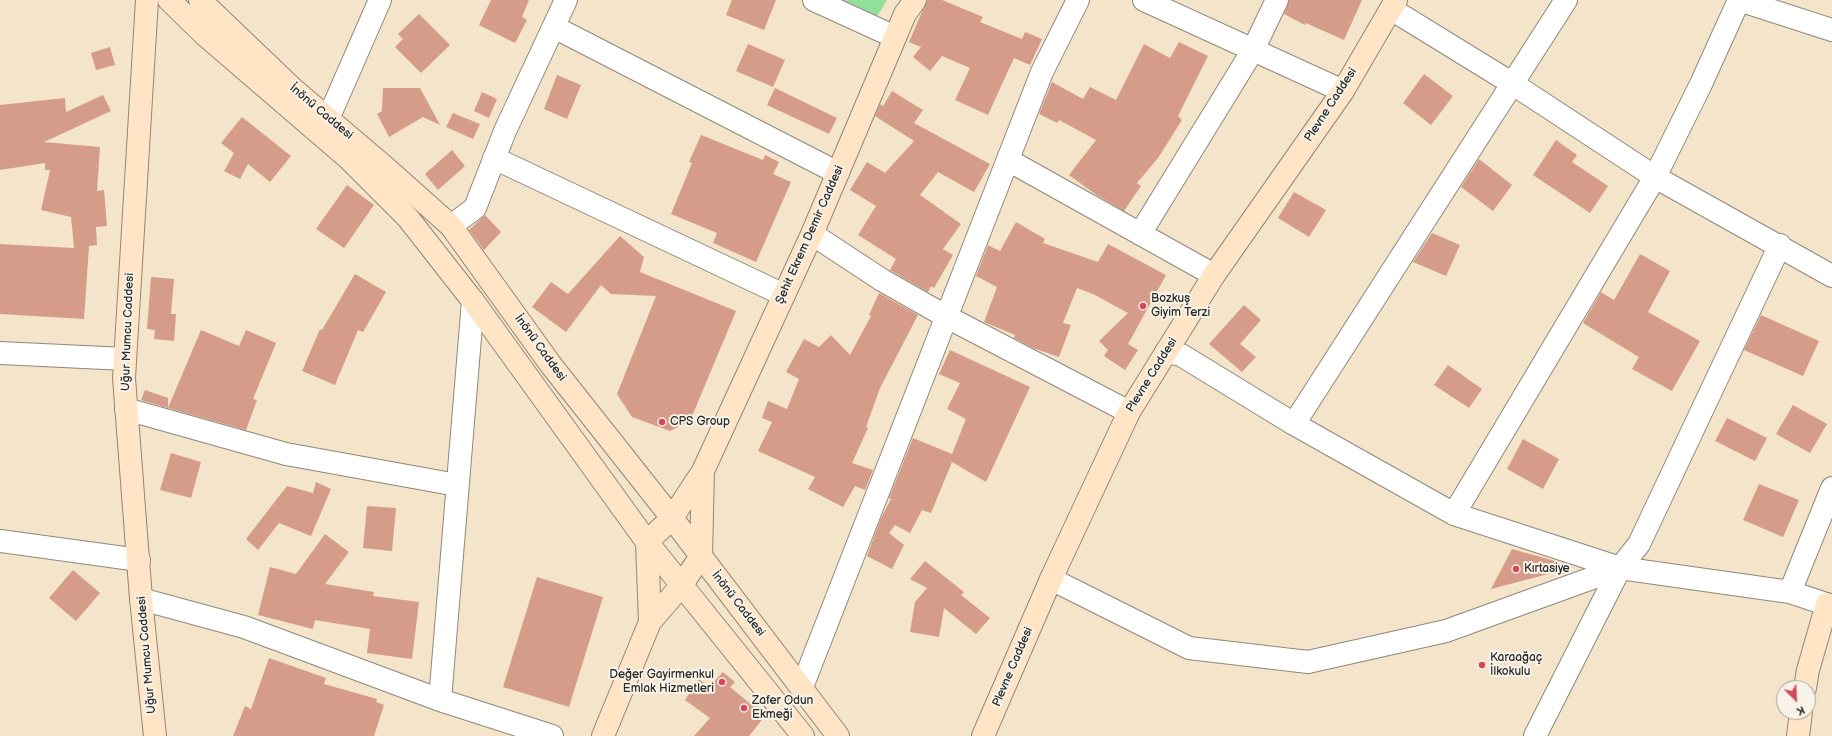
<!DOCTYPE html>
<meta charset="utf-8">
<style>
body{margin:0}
#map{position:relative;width:1832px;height:736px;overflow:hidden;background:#f3e4ca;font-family:"Balsamiq Sans",sans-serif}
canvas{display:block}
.north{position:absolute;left:1776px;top:680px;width:40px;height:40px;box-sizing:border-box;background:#f7f3e8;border:1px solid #a5a39c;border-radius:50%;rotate:156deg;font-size:11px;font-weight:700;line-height:16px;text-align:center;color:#2b2b2b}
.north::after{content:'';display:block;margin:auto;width:14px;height:18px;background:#d1495b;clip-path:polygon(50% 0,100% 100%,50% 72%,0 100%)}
</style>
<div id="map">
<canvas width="1832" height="736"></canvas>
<div class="north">K</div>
</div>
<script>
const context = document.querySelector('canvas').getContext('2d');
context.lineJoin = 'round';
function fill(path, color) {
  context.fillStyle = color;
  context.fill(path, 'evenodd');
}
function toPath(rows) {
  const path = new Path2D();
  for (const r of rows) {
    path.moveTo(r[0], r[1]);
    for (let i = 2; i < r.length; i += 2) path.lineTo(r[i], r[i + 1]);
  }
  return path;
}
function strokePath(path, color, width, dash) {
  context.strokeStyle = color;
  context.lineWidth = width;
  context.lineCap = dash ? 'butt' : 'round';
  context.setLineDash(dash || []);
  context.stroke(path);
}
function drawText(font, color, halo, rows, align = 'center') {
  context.font = font + ' "Balsamiq Sans",sans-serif';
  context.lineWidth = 4;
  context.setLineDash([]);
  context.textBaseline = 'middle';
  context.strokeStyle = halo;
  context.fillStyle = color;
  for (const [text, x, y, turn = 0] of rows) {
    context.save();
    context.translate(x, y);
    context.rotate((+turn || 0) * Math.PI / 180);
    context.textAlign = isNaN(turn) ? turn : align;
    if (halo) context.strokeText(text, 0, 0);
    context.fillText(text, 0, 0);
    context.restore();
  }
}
const green = toPath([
 [838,0,887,0,875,20]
]);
const building = toPath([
 [491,0,529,0,522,17,527,20,515,43,479,25],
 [732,0,776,0,764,30,726,15],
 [927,0,942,0,983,17,980,22,1022,39,1025,32,1042,39,1030,65,1014,58,988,115,955,100,970,68,942,56,930,71,913,57,921,47,909,42],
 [1289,0,1362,0,1344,40,1306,23,1305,25,1284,14],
 [419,14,450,45,421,73,395,47,403,39,398,34],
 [1179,42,1208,56,1178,116,1182,120,1158,158,1137,183,1141,186,1124,211,1095,194,1069,175,1096,140,1059,120,1057,123,1039,114,1052,82,1083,99,1090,87,1116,100,1144,44,1170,58],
 [748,44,785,60,773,87,736,71],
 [110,47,115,65,96,70,91,53],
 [1424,74,1453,96,1431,125,1403,103],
 [557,75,581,85,567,119,544,109],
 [383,88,420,88,440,125,423,117,389,137,377,114,382,111],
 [775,88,837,118,829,134,767,105],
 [892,91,923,110,914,123,990,164,974,192,938,172,920,195,961,224,943,249,953,255,934,288,931,286,928,292,890,270,896,259,858,235,876,206,850,190,867,162,885,173,914,141,875,116,880,104,883,106],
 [482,92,497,99,489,118,474,111],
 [103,95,111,111,44,142,100,147,97,191,104,190,107,226,96,227,97,245,89,246,84,319,0,314,0,244,74,248,71,217,41,210,50,170,45,170,45,163,0,170,0,105,65,98,66,112],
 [453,113,480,124,473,139,446,127],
 [242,117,291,156,270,182,248,164,240,179,224,171,234,153,221,143],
 [701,135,763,160,765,155,779,162,773,174,791,182,756,262,713,243,717,233,671,214,692,163,689,162],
 [1556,140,1577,155,1572,162,1608,186,1590,213,1533,175],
 [452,150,465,166,438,190,425,174],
 [1479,159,1512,185,1493,211,1461,187],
 [347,185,374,205,344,248,316,229],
 [1294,192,1326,210,1309,237,1278,218],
 [485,215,501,232,484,250,469,230],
 [1016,222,1045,239,1043,243,1098,262,1108,244,1166,275,1128,344,1138,350,1125,370,1104,356,1108,350,1099,341,1128,313,1093,294,1077,288,1063,323,1071,325,1059,357,1033,348,1014,338,1015,335,984,322,997,287,976,276,988,245,1000,251],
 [1432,233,1460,245,1446,276,1413,262],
 [620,236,644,257,640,272,736,311,690,421,670,431,632,417,617,394,656,296,611,294,601,285,566,332,532,307,551,282,568,294],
 [1640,254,1670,271,1648,312,1700,341,1672,391,1632,369,1639,357,1583,323,1601,292,1614,300],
 [355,274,386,292,363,332,358,330,335,385,302,371,320,329,322,330],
 [151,277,174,279,171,314,176,314,174,341,154,339,155,330,147,329],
 [879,293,918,315,880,388,866,427,868,428,852,463,873,470,865,490,855,486,843,507,808,489,815,477,758,451,772,422,762,418,768,401,787,409,799,379,786,372,804,339,819,347,831,335,850,355,871,316,869,315],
 [1244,305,1261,320,1240,344,1256,357,1242,372,1209,344],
 [1761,315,1819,341,1803,376,1744,350],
 [201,330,239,346,246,330,276,343,253,399,257,400,246,430,168,408],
 [950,350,1030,387,986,482,952,462,931,513,922,510,910,533,895,525,889,533,904,545,892,569,867,556,881,518,891,499,889,498,913,438,952,454,966,419,947,409,960,383,939,374],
 [1448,365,1482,389,1469,408,1434,385],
 [145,390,168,398,168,408,141,400],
 [1793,405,1827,424,1810,453,1776,434],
 [1727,418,1767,438,1755,461,1715,441],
 [1523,439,1559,459,1543,489,1507,469],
 [171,453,201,462,191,498,160,490],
 [316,482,331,489,311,536,279,523,258,550,246,539,287,486,313,493],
 [1759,484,1799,500,1783,537,1743,520],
 [367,506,396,508,392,551,363,548],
 [325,534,349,552,325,584,374,592,373,596,419,602,412,659,367,653,370,629,315,620,313,629,258,615,270,567,296,574],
 [1512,549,1555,561,1552,573,1491,589],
 [925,561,964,592,961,595,990,618,976,634,944,608,939,637,910,632,915,602,927,588,910,579],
 [73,570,100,593,76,621,49,598],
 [537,577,603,597,569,707,503,687],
 [269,658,326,678,324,684,377,699,376,702,384,705,374,736,233,736,245,706,251,709],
 [723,672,735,682,730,687,765,716,749,736,694,736,710,718,685,700,699,679,709,687]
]);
const street = toPath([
 [814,0,895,37],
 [1144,0,1343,91],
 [1739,0,1832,30],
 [1391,9,1513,84,1655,177,1832,276],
 [554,27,838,173],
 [328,119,380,0],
 [494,158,784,295],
 [1008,160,1214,275],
 [451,226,475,208,505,131,566,0],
 [812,234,882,280,947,317,1129,412],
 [1140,234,1253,50,1277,0],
 [1166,352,1181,355,1294,424,1454,514,1620,568,1790,592,1832,606],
 [0,353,125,359],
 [126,409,286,454,457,485],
 [1294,424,1566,0],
 [1454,514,1655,177,1701,84,1739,0],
 [0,541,139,560],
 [1051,579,1189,648,1308,662,1446,631,1620,568,1639,544,1780,245],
 [1790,592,1832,488],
 [141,599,244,627,440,700,552,736],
 [802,687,1042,72,1078,0],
 [440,700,473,301],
 [1535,736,1620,568]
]);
const secondary = toPath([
 [147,0,124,378,141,599,155,736],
 [169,0,206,36,349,159,408,218,473,301,647,542,803,736],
 [200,0,293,89,387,169,451,226,551,365,672,518,838,736],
 [703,471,812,234,905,14,915,0],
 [703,471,701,556,681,586,650,622,647,542,672,518,703,471],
 [1805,688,1808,670,1827,604],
 [603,736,650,622],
 [983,736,1051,579,1129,412,1214,275,1343,91,1396,0],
 [1798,736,1801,712]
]);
const markers = [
 [1143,306,4,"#d1495b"],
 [662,422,4,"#d1495b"],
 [1516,569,4,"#d1495b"],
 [1482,665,4,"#d1495b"],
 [722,682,4,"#d1495b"],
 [744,708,4,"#d1495b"]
];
const streetNames = [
 ["Plevne Caddesi",1331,105,-57],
 ["İnönü Caddesi",321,112,40],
 ["Şehit Ekrem Demir Caddesi",810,235,-66],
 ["Uğur Mumcu Caddesi",128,332,-88],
 ["İnönü Caddesi",540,348,54],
 ["Plevne Caddesi",1152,375,-58],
 ["İnönü Caddesi",738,604,52],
 ["Uğur Mumcu Caddesi",147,655,-95],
 ["Plevne Caddesi",1013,667,-67]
];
const poiNames = [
 ["Bozkuş",1151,299],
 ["Giyim Terzi",1151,313],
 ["CPS Group",670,422],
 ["Kırtasiye",1524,569],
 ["Karaağaç",1490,658],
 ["İlkokulu",1490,672],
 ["Değer Gayirmenkul",714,675,"right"],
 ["Emlak Hizmetleri",714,689,"right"],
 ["Zafer Odun",752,701],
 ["Ekmeği",752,715]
];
fill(green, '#92df9c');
fill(building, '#d69c8a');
strokePath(street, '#8f887a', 24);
strokePath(secondary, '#8f887a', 24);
strokePath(street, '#fff', 22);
strokePath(secondary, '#ffe4c6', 22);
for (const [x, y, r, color] of markers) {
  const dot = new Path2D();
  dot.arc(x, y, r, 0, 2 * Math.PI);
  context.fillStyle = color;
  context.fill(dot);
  strokePath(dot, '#f7f3e8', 1.5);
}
drawText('12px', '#2b2b2b', '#f7f3e8', streetNames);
drawText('12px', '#2b2b2b', '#f7f3e8', poiNames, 'left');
</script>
